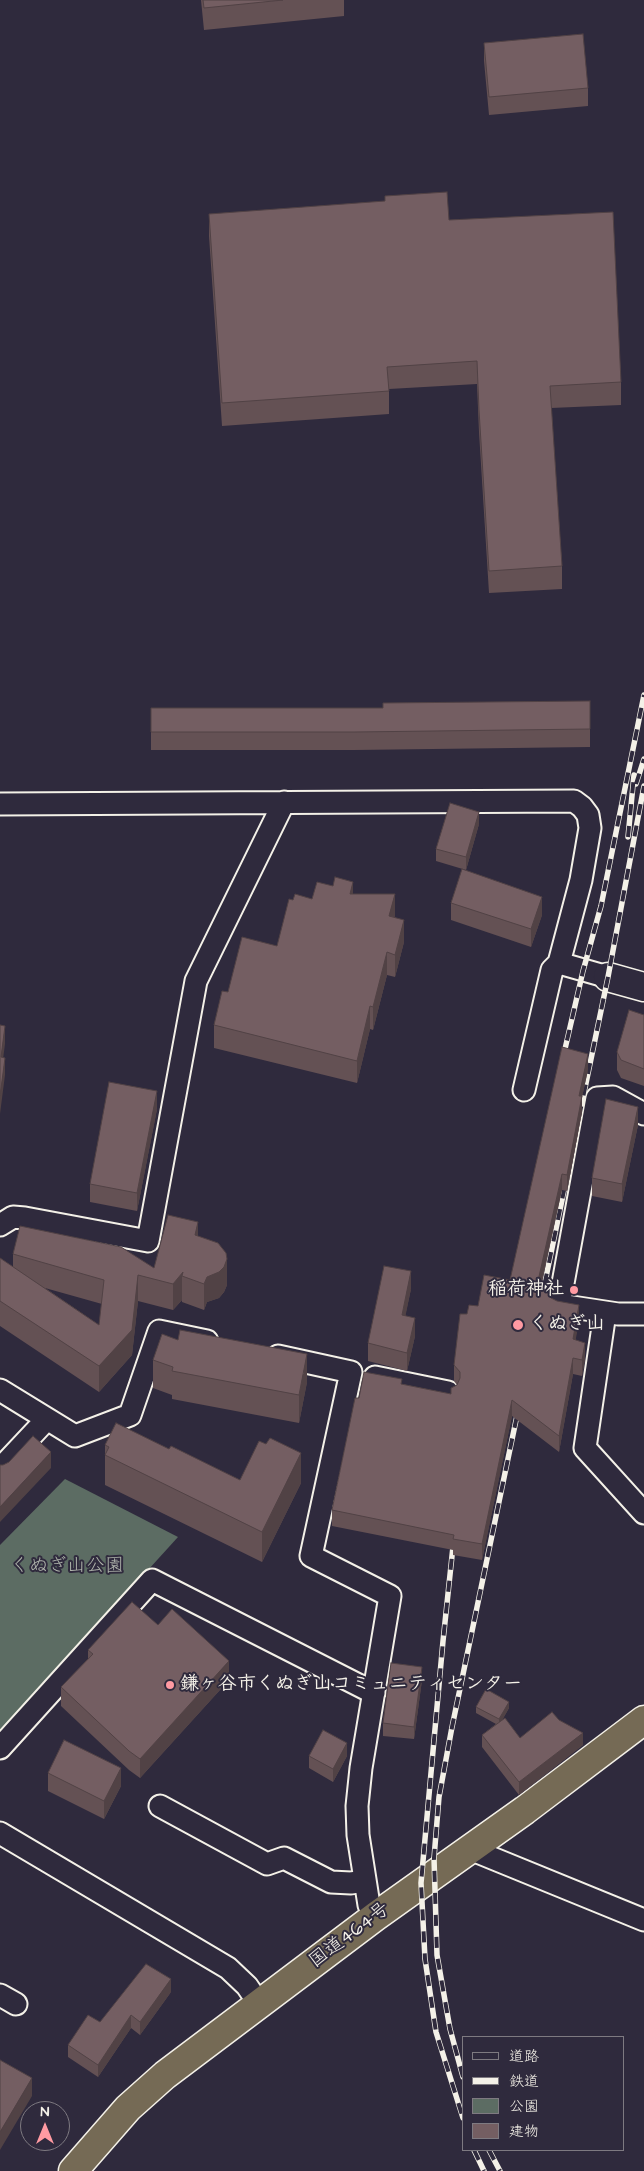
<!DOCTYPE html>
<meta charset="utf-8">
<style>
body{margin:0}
#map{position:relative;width:644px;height:2171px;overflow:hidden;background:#2f2a3d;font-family:"Architects Daughter","Klee One",sans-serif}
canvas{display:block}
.legend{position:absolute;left:462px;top:2036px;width:162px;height:115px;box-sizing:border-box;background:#2f2a3d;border:1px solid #7e7a81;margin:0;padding:6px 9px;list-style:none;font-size:15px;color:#f4f1e8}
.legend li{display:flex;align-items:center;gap:10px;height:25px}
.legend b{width:25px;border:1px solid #7e7a81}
.north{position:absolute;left:20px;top:2101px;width:50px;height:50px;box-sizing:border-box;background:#2f2a3d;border:1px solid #7e7a81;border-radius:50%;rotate:0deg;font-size:14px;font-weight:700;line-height:20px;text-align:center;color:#f4f1e8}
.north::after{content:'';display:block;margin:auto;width:18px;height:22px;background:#ff9aa2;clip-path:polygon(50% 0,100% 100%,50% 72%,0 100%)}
</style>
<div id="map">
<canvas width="644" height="2171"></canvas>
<ul class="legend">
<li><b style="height:6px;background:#2f2a3d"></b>道路</li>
<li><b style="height:6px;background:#f4f1e8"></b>鉄道</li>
<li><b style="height:14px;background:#5c6c63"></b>公園</li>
<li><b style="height:14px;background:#745e62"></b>建物</li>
</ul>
<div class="north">N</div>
</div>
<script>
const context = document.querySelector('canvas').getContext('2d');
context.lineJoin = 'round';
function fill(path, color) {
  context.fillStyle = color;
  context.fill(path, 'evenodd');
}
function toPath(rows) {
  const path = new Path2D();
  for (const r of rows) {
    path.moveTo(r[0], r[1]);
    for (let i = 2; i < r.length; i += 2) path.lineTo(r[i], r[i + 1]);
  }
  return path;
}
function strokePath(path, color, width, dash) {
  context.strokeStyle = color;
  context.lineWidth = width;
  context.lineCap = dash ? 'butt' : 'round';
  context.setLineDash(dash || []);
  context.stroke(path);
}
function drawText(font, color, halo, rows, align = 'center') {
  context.font = font + ' "Architects Daughter","Klee One",sans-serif';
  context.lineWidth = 4;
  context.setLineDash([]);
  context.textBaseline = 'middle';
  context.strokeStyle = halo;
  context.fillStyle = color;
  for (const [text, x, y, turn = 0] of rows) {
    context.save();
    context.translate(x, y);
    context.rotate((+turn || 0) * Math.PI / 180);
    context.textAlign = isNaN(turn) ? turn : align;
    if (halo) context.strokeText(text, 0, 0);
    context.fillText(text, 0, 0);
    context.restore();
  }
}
const green = toPath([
 [65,1479,178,1537,0,1733,0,1545]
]);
const minor = toPath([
 [0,804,574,801,582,807,588,815,590,828,581,880,559,963,608,977],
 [524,1090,552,970,559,963],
 [644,1114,613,1097,597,1098,559,1305,618,1314,644,1314],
 [0,1225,13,1217,25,1218,148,1241,196,981,284,802],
 [605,1313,585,1448,644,1513],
 [278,1356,351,1372,311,1556,390,1596,361,1768,357,1806,358,1835,369,1905,376,1916],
 [375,1377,448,1392],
 [0,1390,75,1436,130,1415,159,1331,207,1341],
 [0,1469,47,1419],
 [0,1748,152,1580,374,1693],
 [160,1806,267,1864,284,1858,331,1882,351,1883,365,1881],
 [0,1833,228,1968,247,1986,260,2005],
 [470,1849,644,1920],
 [0,1995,16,2004]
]);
const tertiary = toPath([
 [608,977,644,987]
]);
const trunk = toPath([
 [73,2171,128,2108,165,2075,376,1916,525,1810,644,1720]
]);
const rail = toPath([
 [636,784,644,759],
 [628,837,634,775],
 [562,1062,583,971,601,906,644,695],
 [579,1117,608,977,644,786],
 [540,1306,567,1176],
 [454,1537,443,1641,421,1883,425,1959,436,2032,463,2118],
 [463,2077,450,2029,437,1955,434,1858,439,1797,452,1727,519,1406],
 [474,2150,484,2171],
 [489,2150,500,2171]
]);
const wall = toPath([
 [201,0,344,0,344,16,204,30],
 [484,43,588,88,588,106,489,115,484,61],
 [209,214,449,220,621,382,621,405,551,408,562,566,562,589,489,593,479,432,477,384,389,389,389,414,222,426,209,236],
 [590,701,590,747,355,750,151,750,151,708,383,708],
 [479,824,466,870,436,861,436,849],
 [353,894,395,917,404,942,395,977,387,975,373,1030,370,1029,357,1083,214,1048,214,1025,228,992,277,946,293,900,312,899],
 [451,903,542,915,531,947,451,920],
 [644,1015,644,1086,621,1078,617,1070,617,1052],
 [588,1070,582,1097,582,1112,567,1191,562,1190,540,1291,579,1321,575,1340,585,1359,582,1376,573,1374,559,1452,512,1416,482,1560,453,1555,453,1550,332,1526,332,1510,359,1398,402,1384,451,1394,457,1385,454,1381,454,1365,467,1314,478,1306,510,1280],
 [157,1109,137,1211,90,1202,90,1184],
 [638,1125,622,1202,592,1196,592,1178],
 [198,1236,227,1285,224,1292,219,1298,207,1302,204,1310,182,1302,182,1300,173,1310,138,1301,132,1355,99,1392,0,1326,0,1258,13,1267,13,1254,154,1268],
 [45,1288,102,1304,99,1325],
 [411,1289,405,1316,415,1336,407,1371,368,1361,368,1343],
 [153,1360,307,1382,299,1423,172,1399,172,1395,153,1388],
 [105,1445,169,1449,240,1480,301,1483,262,1562,105,1485],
 [158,1625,229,1680,140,1778,129,1770,61,1706,61,1687,88,1659,88,1650],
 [422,1680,414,1739,383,1736,383,1723],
 [476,1707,509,1708,502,1720,520,1738,583,1745,519,1795,482,1747,482,1735,496,1724,476,1713],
 [309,1756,347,1756,333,1782,309,1768],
 [48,1773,121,1786,104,1819,48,1791],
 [171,1992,140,2035,131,2028,98,2077,68,2057,68,2045,100,2022]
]);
const shadedWall = toPath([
 [479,812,479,824,466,870,466,857],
 [353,882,353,905,350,894],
 [395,894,395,917,389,916],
 [542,897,542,915,531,947,531,929],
 [404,920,404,942,395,977,395,955],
 [387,952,387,975,373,1030,373,1007],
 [370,1006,370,1029,357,1083,357,1061],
 [5,1026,5,1044,1,1075,1,1057],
 [588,1054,588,1070,582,1097,582,1112,567,1191,567,1175,579,1096],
 [5,1058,5,1075,0,1114,0,1096],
 [157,1091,157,1109,137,1211,137,1193],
 [638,1107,638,1125,622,1202,622,1184],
 [562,1174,562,1190,536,1306,536,1290],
 [198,1222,198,1248,195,1235],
 [227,1259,227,1285,224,1292,219,1298,207,1302,204,1310,204,1284,207,1277],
 [411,1271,411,1289,402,1333,402,1315],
 [183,1272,182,1276,182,1300,173,1310,173,1284],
 [138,1275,138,1301,132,1355,99,1392,99,1366],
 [579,1305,579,1321,573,1355,573,1339],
 [415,1318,415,1336,407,1371,407,1353],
 [585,1343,585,1359,582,1376,582,1360],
 [307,1354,307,1382,299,1423,299,1395],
 [573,1358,573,1374,559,1452,559,1436],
 [512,1400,512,1416,482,1560,482,1544],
 [51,1452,51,1468,0,1522,0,1507],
 [301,1453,301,1483,262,1562,262,1532],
 [229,1661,229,1680,140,1778,140,1759],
 [422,1667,422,1680,414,1739,414,1727],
 [509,1702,509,1708,499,1726,499,1719],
 [583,1733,583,1745,519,1795,519,1782],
 [347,1743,347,1756,333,1782,333,1769],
 [121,1768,121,1786,104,1819,104,1801],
 [171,1979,171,1992,140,2035,140,2022],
 [131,2015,131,2028,98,2077,98,2065],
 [32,2078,32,2096,0,2150,0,2132]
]);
const building = toPath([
 [203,0,283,0,204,8,203,0],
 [583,34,588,88,489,97,484,43,583,34],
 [447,192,449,220,613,212,621,382,550,386,562,566,489,571,479,410,477,361,387,367,389,391,222,403,209,214,385,201,385,196,447,192],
 [590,701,590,729,355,732,151,732,151,708,383,708,383,703,590,701],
 [450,803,479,812,466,857,436,849,450,803],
 [462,869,542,897,531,929,451,903,462,869],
 [335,877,353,882,350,894,395,894,389,916,404,920,395,955,387,952,373,1007,370,1006,357,1061,214,1025,222,991,228,992,242,937,277,946,289,899,293,900,295,894,312,899,317,882,333,886,335,877],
 [629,1010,644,1015,644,1069,621,1060,617,1052,629,1010],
 [0,1025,5,1026,1,1057,5,1058,0,1096,0,1025],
 [562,1047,588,1054,579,1096,582,1096,567,1175,562,1174,536,1290,547,1292,551,1298,557,1301,579,1305,573,1339,585,1343,582,1360,573,1358,559,1436,512,1400,482,1544,453,1539,454,1535,332,1510,355,1398,359,1398,364,1372,402,1379,401,1384,451,1394,451,1388,457,1385,460,1378,460,1372,454,1365,460,1314,467,1314,469,1305,478,1306,484,1275,510,1280,562,1047],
 [109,1082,157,1091,137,1193,90,1184,109,1082],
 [606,1099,638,1107,622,1184,592,1178,606,1099],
 [168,1215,198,1222,195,1235,218,1243,226,1253,227,1259,224,1267,219,1272,207,1277,204,1284,182,1276,183,1272,173,1284,138,1275,132,1330,99,1366,0,1301,0,1258,99,1325,104,1280,13,1254,20,1226,121,1247,154,1268,168,1215],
 [384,1266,411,1271,402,1315,415,1318,407,1353,368,1343,384,1266],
 [180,1330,307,1354,299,1395,172,1371,173,1367,153,1360,162,1334,178,1340,180,1330],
 [116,1423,169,1449,171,1446,240,1480,259,1441,266,1444,270,1438,301,1453,262,1532,105,1455,109,1447,105,1445,116,1423],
 [33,1436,51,1452,0,1507,0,1465,3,1465,9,1462,33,1436],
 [132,1602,158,1625,172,1609,229,1661,140,1759,129,1751,61,1687,93,1654,88,1650,132,1602],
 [391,1663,422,1667,414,1727,383,1723,391,1663],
 [486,1689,509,1702,499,1719,476,1707,486,1689],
 [552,1712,559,1720,583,1733,519,1782,482,1735,505,1718,520,1738,552,1712],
 [323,1730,347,1743,333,1769,309,1756,323,1730],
 [64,1740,121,1768,104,1801,48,1773,64,1740],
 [146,1964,171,1979,140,2022,131,2015,98,2065,68,2045,88,2015,100,2022,146,1964],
 [0,2060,32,2078,0,2132,0,2060]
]);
const markers = [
 [574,1290,5,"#ff9aa2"],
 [518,1325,6,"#ff9aa2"],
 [170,1685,5,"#ff9aa2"]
];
const poiNames = [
 ["稲荷神社",564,1290,"right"],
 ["くぬぎ山",529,1325],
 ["鎌ヶ谷市くぬぎ山コミュニティセンター",180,1685]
];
const parkNames = [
 ["くぬぎ山公園",67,1567]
];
const streetNames = [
 ["国道464号",350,1936,-37]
];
fill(green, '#5c6c63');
strokePath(minor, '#f4f1e8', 25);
strokePath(tertiary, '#f4f1e8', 31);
strokePath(trunk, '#f4f1e8', 31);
strokePath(minor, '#2f2a3d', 21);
strokePath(tertiary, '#2f2a3d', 28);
strokePath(trunk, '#756a55', 28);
strokePath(rail, '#f4f1e8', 5.5);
strokePath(rail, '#2f2a3d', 4, [11]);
fill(wall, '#645154');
fill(shadedWall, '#514245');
fill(building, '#745e62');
strokePath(building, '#514245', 1);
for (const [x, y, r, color] of markers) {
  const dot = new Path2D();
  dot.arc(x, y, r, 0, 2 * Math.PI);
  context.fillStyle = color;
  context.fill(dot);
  strokePath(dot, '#2f2a3d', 2);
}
drawText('bold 19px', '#f4f1e8', '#2f2a3d', poiNames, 'left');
drawText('19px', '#b0b5ac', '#2f2a3d', parkNames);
drawText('19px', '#f4f1e8', '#2f2a3d', streetNames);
</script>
